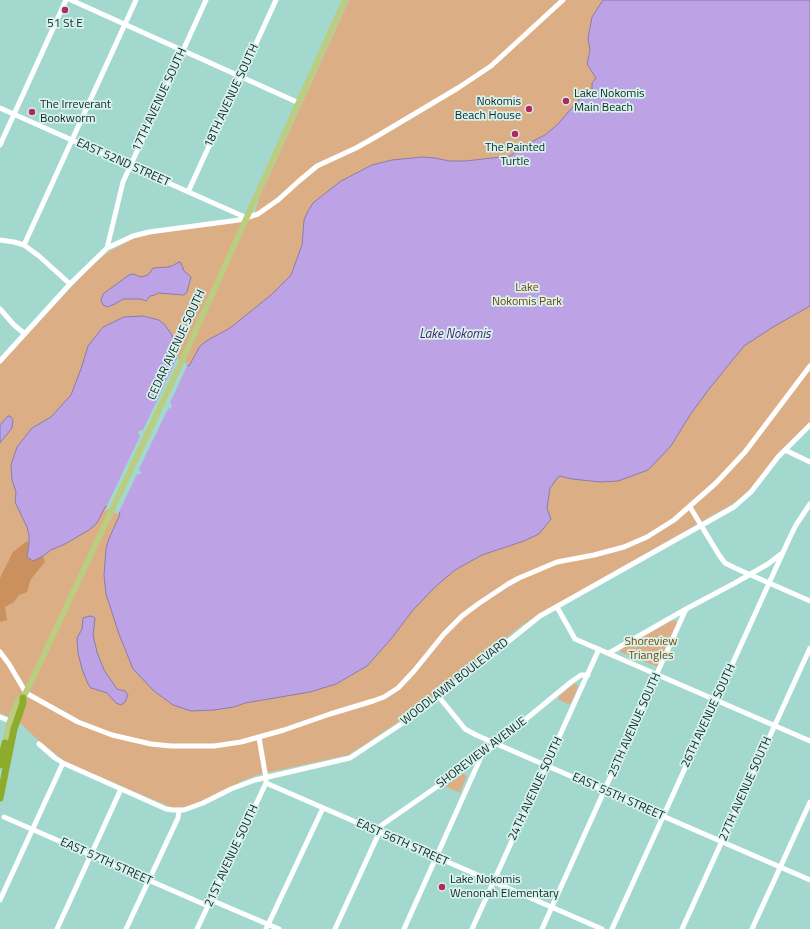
<!DOCTYPE html>
<style>
body{margin:0}
canvas{display:block;background:#a2d8ce}
</style>
<canvas width="810" height="929"></canvas>
<script>
const context = document.querySelector('canvas').getContext('2d');
context.lineJoin = 'round';
function fill(path, color) {
  context.fillStyle = color;
  context.fill(path, 'evenodd');
}
function toPath(rows) {
  const path = new Path2D();
  for (const r of rows) {
    path.moveTo(r[0], r[1]);
    for (let i = 2; i < r.length; i += 2) path.lineTo(r[i], r[i + 1]);
  }
  return path;
}
function strokePath(path, color, width, dash) {
  context.strokeStyle = color;
  context.lineWidth = width;
  context.lineCap = dash ? 'butt' : 'round';
  context.setLineDash(dash || []);
  context.stroke(path);
}
function drawText(font, color, halo, rows, align = 'center') {
  context.font = font + ' "Titillium Web",sans-serif';
  context.lineWidth = 3.5;
  context.setLineDash([]);
  context.textBaseline = 'middle';
  context.strokeStyle = halo;
  context.fillStyle = color;
  for (const [text, x, y, turn = 0] of rows) {
    context.save();
    context.translate(x, y);
    context.rotate((+turn || 0) * Math.PI / 180);
    context.textAlign = isNaN(turn) ? turn : align;
    if (halo) context.strokeText(text, 0, 0);
    context.fillText(text, 0, 0);
    context.restore();
  }
}
const green = toPath([
 [349,0,810,0,810,422,778,453,751,488,740,498,729,506,539,614,521,626,420,707,364,745,348,755,257,775,242,781,208,798,189,806,174,808,168,806,66,762,40,742,18,721,0,713,0,364,94,263,110,251,135,238,153,234,236,222,253,218,260,196],
 [673,620,678,623,658,667,621,652,620,649],
 [574,684,577,684,578,687,571,703,567,704,558,699,559,696],
 [463,774,467,776,466,778,460,793,445,786]
]);
const forest = toPath([
 [27,541,29,544,27,557,33,561,43,556,45,562,31,579,27,592,19,595,14,602,5,607,7,620,0,622,0,578,13,552]
]);
const water = toPath([
 [603,0,810,0,810,306,773,327,744,346,709,389,690,415,671,446,648,470,618,481,601,482,572,479,559,476,550,488,547,508,551,519,539,534,524,541,482,555,455,570,435,587,413,610,391,639,367,666,336,684,310,692,245,703,234,707,214,710,191,711,173,705,154,691,133,669,119,634,106,594,104,575,106,549,108,541,120,514,119,512,107,506,105,507,97,523,89,530,65,544,51,550,43,556,33,561,27,557,29,544,29,535,27,527,15,502,16,492,12,480,11,465,17,447,32,428,51,417,71,395,81,369,88,346,103,327,124,317,143,316,159,320,165,325,172,335,176,348,176,360,189,366,200,346,208,340,230,328,271,295,291,275,302,245,304,220,307,213,313,203,341,181,372,165,392,160,422,157,435,158,449,161,465,161,510,156,527,144,545,135,558,124,582,96,587,97,592,89,592,83,596,78,587,64,590,50,588,38,592,17,603,0],
 [179,262,181,263,184,271,191,277,187,292,184,295,158,293,155,295,150,296,146,301,140,299,123,299,115,304,107,307,103,305,101,301,103,294,129,275,133,274,141,277,148,275,153,268,169,267,169,266,172,266,179,262],
 [9,416,11,417,13,420,12,428,0,443,0,425,7,417,9,416],
 [90,616,94,617,95,618,93,635,97,652,104,670,117,689,125,691,128,695,125,702,121,705,116,703,107,693,91,688,88,684,82,669,78,653,77,638,82,629,83,618,90,616]
]);
const pier = toPath([
 [192,355,170,403,172,406,171,408,168,409,139,469,141,472,141,474,137,474,117,516,118,514,107,509,104,512,140,436,138,433,139,431,143,430,178,356,178,359,188,364]
]);
const minor = toPath([
 [71,0,299,103],
 [0,108,247,218],
 [0,145,66,0],
 [188,192,276,0],
 [0,240,14,242,24,245,39,256,70,284],
 [24,245,136,0],
 [107,248,123,182,206,0],
 [0,309,14,325,25,334],
 [0,361,70,284,107,248,133,236,149,232,239,220,258,214,278,200,299,181,317,166,356,148,379,135,458,88,491,66,563,0],
 [785,450,810,462],
 [690,507,719,555,725,563,735,568,810,601],
 [557,607,575,639,810,741],
 [0,652,9,664,26,693,78,722,112,735,151,744,171,746,214,746,241,742,284,730,330,714,373,701,384,697,398,688,414,671,444,634,462,616,478,604,508,584,519,578,557,562,594,555,624,547,647,537,674,520,716,483,745,452,810,366],
 [609,653,686,609,735,583,768,564,781,554],
 [439,697,465,729,476,735,810,880],
 [0,717,10,721],
 [39,744,55,758,63,763,166,809,173,810,184,810,203,803,231,789,255,780,350,758,424,709,540,616,734,507,751,492,778,457,810,425],
 [266,783,602,929],
 [4,817,208,906],
 [0,900,63,763],
 [211,900,279,929],
 [57,929,121,789],
 [126,929,178,818,179,811],
 [197,929,266,783,266,778,259,738],
 [266,929,323,808],
 [335,929,379,833,379,827,481,756,571,682,581,675,588,675],
 [404,929,481,757],
 [472,929,599,649],
 [542,929,686,609],
 [612,929,790,537,796,525,810,504],
 [682,929,810,648],
 [752,929,810,802]
]);
const major = toPath([
 [5,743,10,721,18,700,23,698,31,682,186,352,345,0]
]);
const highway = toPath([
 [0,765,5,743],
 [0,798,14,729,23,703,23,698]
]);
const markers = [
 [65,10,4,"#b4275f"],
 [566,101,4,"#b4275f"],
 [529,109,4,"#b4275f"],
 [32,112,4,"#b4275f"],
 [515,134,4,"#b4275f"],
 [442,887,4,"#b4275f"]
];
const poiNames = [
 ["51 St E",65,24,"center"],
 ["Lake Nokomis",574,94],
 ["Main Beach",574,108],
 ["Nokomis",521,102,"right"],
 ["Beach House",521,116,"right"],
 ["The Irreverant",40,105],
 ["Bookworm",40,119],
 ["The Painted",515,148,"center"],
 ["Turtle",515,162,"center"],
 ["Lake Nokomis",450,880],
 ["Wenonah Elementary",450,894]
];
const streetNames = [
 ["18TH AVENUE SOUTH",232,96,-65],
 ["17TH AVENUE SOUTH",160,100,-65],
 ["EAST 52ND STREET",123,163,24],
 ["CEDAR AVENUE SOUTH",177,345,-65],
 ["WOODLAWN BOULEVARD",455,682,-38],
 ["26TH AVENUE SOUTH",709,716,-65],
 ["25TH AVENUE SOUTH",635,725,-66],
 ["SHOREVIEW AVENUE",482,753,-37],
 ["24TH AVENUE SOUTH",536,789,-65],
 ["27TH AVENUE SOUTH",746,789,-66],
 ["EAST 55TH STREET",618,797,24],
 ["EAST 56TH STREET",402,843,24],
 ["21ST AVENUE SOUTH",232,856,-65],
 ["EAST 57TH STREET",106,862,24]
];
const parkNames = [
 ["Lake",527,288],
 ["Nokomis Park",527,302],
 ["Shoreview",651,642],
 ["Triangles",651,656]
];
const waterNames = [
 ["Lake Nokomis",455,335]
];
fill(green, '#dcae86');
fill(forest, '#ca915e');
fill(water, '#bda3e5');
strokePath(water, '#897daa', 1);
fill(pier, '#a2d8ce');
strokePath(minor, '#fff', 5);
strokePath(major, '#bbcd80', 6);
strokePath(highway, '#8eac2b', 7);
for (const [x, y, r, color] of markers) {
  const dot = new Path2D();
  dot.arc(x, y, r, 0, 2 * Math.PI);
  context.fillStyle = color;
  context.fill(dot);
  strokePath(dot, '#d8f3ed', 1.5);
}
drawText('12px', '#102522', '#d8f3ed', poiNames, 'left');
drawText('12px', '#102522', '#d8f3ed', streetNames);
drawText('12px', '#7a4401', '#d8f3ed', parkNames);
drawText('italic 13px', '#431e6a', '#d8f3ed', waterNames);
</script>
